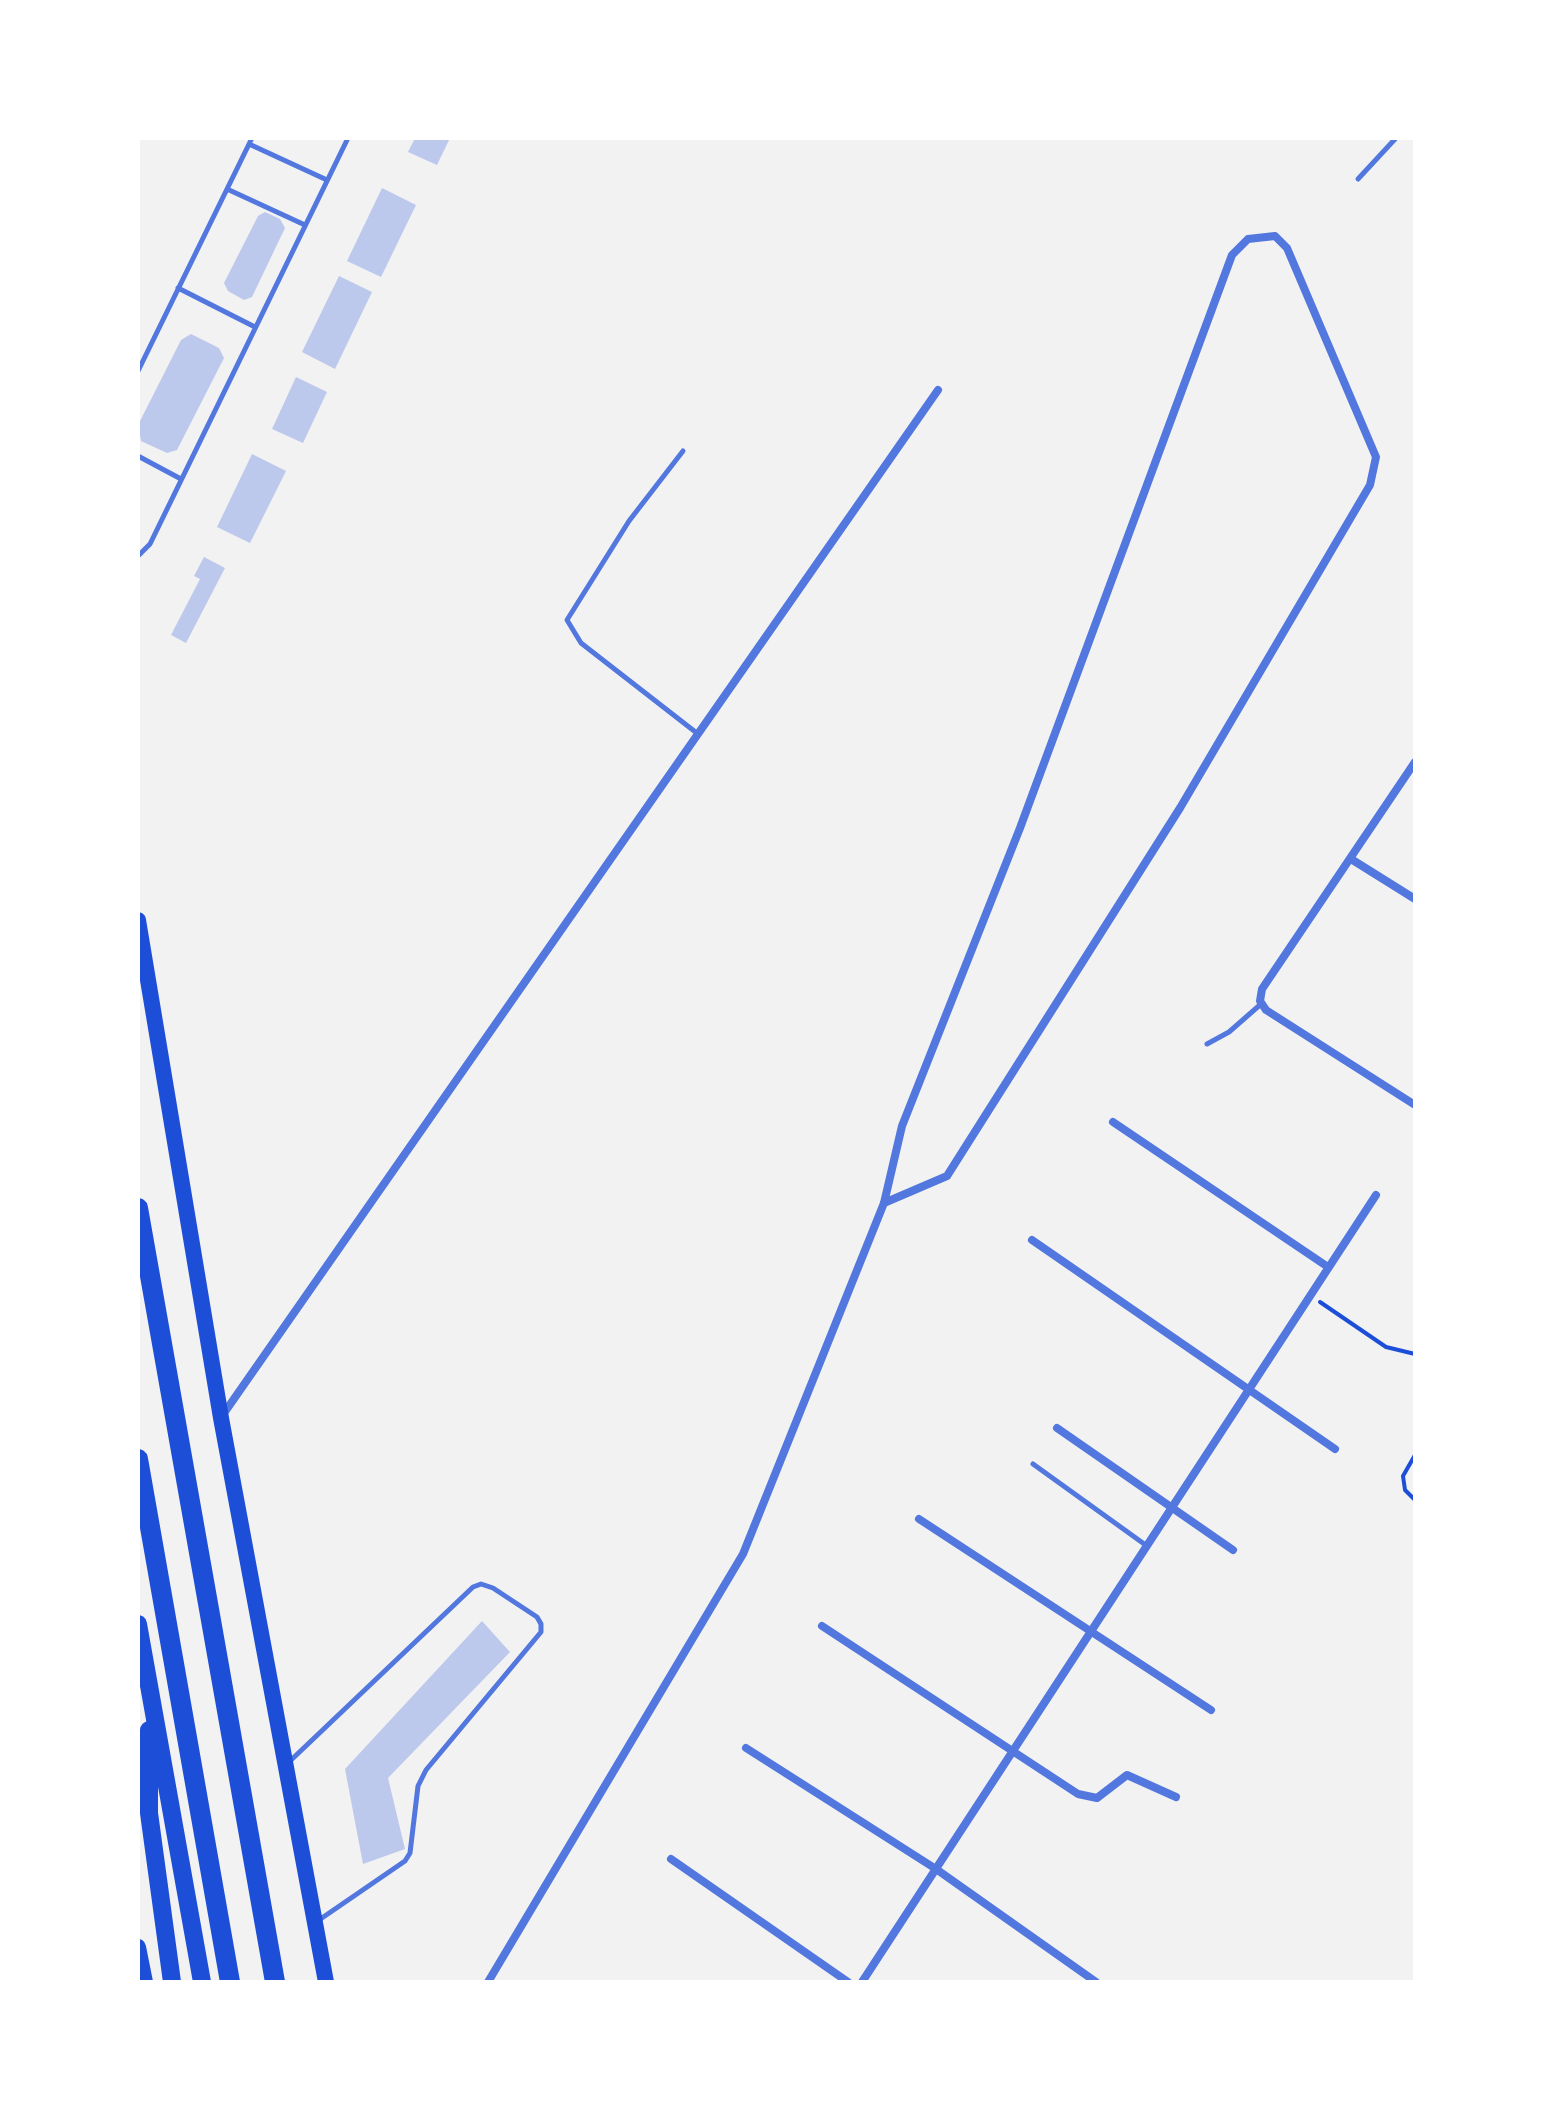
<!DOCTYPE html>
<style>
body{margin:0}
#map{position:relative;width:1553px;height:2120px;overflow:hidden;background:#f2f2f2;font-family:"Asap Condensed",sans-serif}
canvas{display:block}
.frame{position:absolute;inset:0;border:140px solid #fff;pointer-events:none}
</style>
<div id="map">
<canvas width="1553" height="2120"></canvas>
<div class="frame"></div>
</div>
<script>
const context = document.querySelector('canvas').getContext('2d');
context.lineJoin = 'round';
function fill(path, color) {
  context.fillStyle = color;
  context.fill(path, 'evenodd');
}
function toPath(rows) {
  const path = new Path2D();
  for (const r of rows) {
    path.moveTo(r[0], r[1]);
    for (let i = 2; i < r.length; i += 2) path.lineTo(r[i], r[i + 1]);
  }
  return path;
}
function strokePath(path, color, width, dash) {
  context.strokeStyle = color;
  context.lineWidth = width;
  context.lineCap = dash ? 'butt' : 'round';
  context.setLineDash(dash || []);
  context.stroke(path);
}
const building = toPath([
 [415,138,450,138,437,165,408,152],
 [382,188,416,205,381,277,347,261],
 [265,212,280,219,285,228,252,297,244,300,228,291,224,283,258,216],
 [339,276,372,292,335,369,302,352],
 [191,334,219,348,224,358,177,450,167,453,141,441,138,425,181,340],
 [296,377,327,392,303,443,272,429],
 [252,454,286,471,250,543,217,527],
 [204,557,225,568,186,643,171,635,200,579,194,576],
 [482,1621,510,1652,388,1778,405,1849,363,1864,345,1769]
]);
const path = toPath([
 [1320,1302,1386,1347,1415,1354],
 [1415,1455,1403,1476,1405,1490,1415,1500]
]);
const service = toPath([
 [249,144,327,180],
 [1358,179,1396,138],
 [227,189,305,225],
 [178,288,255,327],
 [138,371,252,138],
 [683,451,629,521,567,620,581,643,698,734],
 [138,456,181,479],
 [138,556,150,544,348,138],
 [1207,1044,1229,1032,1261,1004],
 [1033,1464,1147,1546],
 [289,1762,473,1587,481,1584,493,1588,537,1617,541,1624,541,1632,426,1770,418,1786,410,1853,405,1861,319,1920]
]);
const minor = toPath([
 [1415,762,1262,989,1260,1001,1266,1010,1415,1105],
 [1351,859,1415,899],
 [1113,1122,1328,1267],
 [1032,1240,1335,1449],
 [222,1416,938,390],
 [1057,1428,1233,1550],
 [919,1519,1211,1710],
 [822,1626,1078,1794,1097,1798,1127,1775,1176,1797],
 [746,1748,936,1869,1096,1982],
 [671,1859,848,1982],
 [488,1982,743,1554,884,1203,902,1126,1020,828,1232,255,1248,239,1275,236,1287,248,1376,457,1370,485,1180,808,947,1176,884,1203],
 [862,1982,1376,1195]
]);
const secondary = toPath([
 [138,920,221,1418,326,1982],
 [138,1947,145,1982]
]);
const trunk = toPath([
 [138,1624,202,1982],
 [149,1730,149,1813,172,1982]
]);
const motorway = toPath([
 [138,1208,275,1982],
 [138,1459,230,1982]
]);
fill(building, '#bdc9ec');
strokePath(path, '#1d4ed8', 4);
strokePath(service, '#5277de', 5);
strokePath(minor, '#5277de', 8);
strokePath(secondary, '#1d4ed8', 16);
strokePath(trunk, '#1d4ed8', 18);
strokePath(motorway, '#1d4ed8', 20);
</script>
